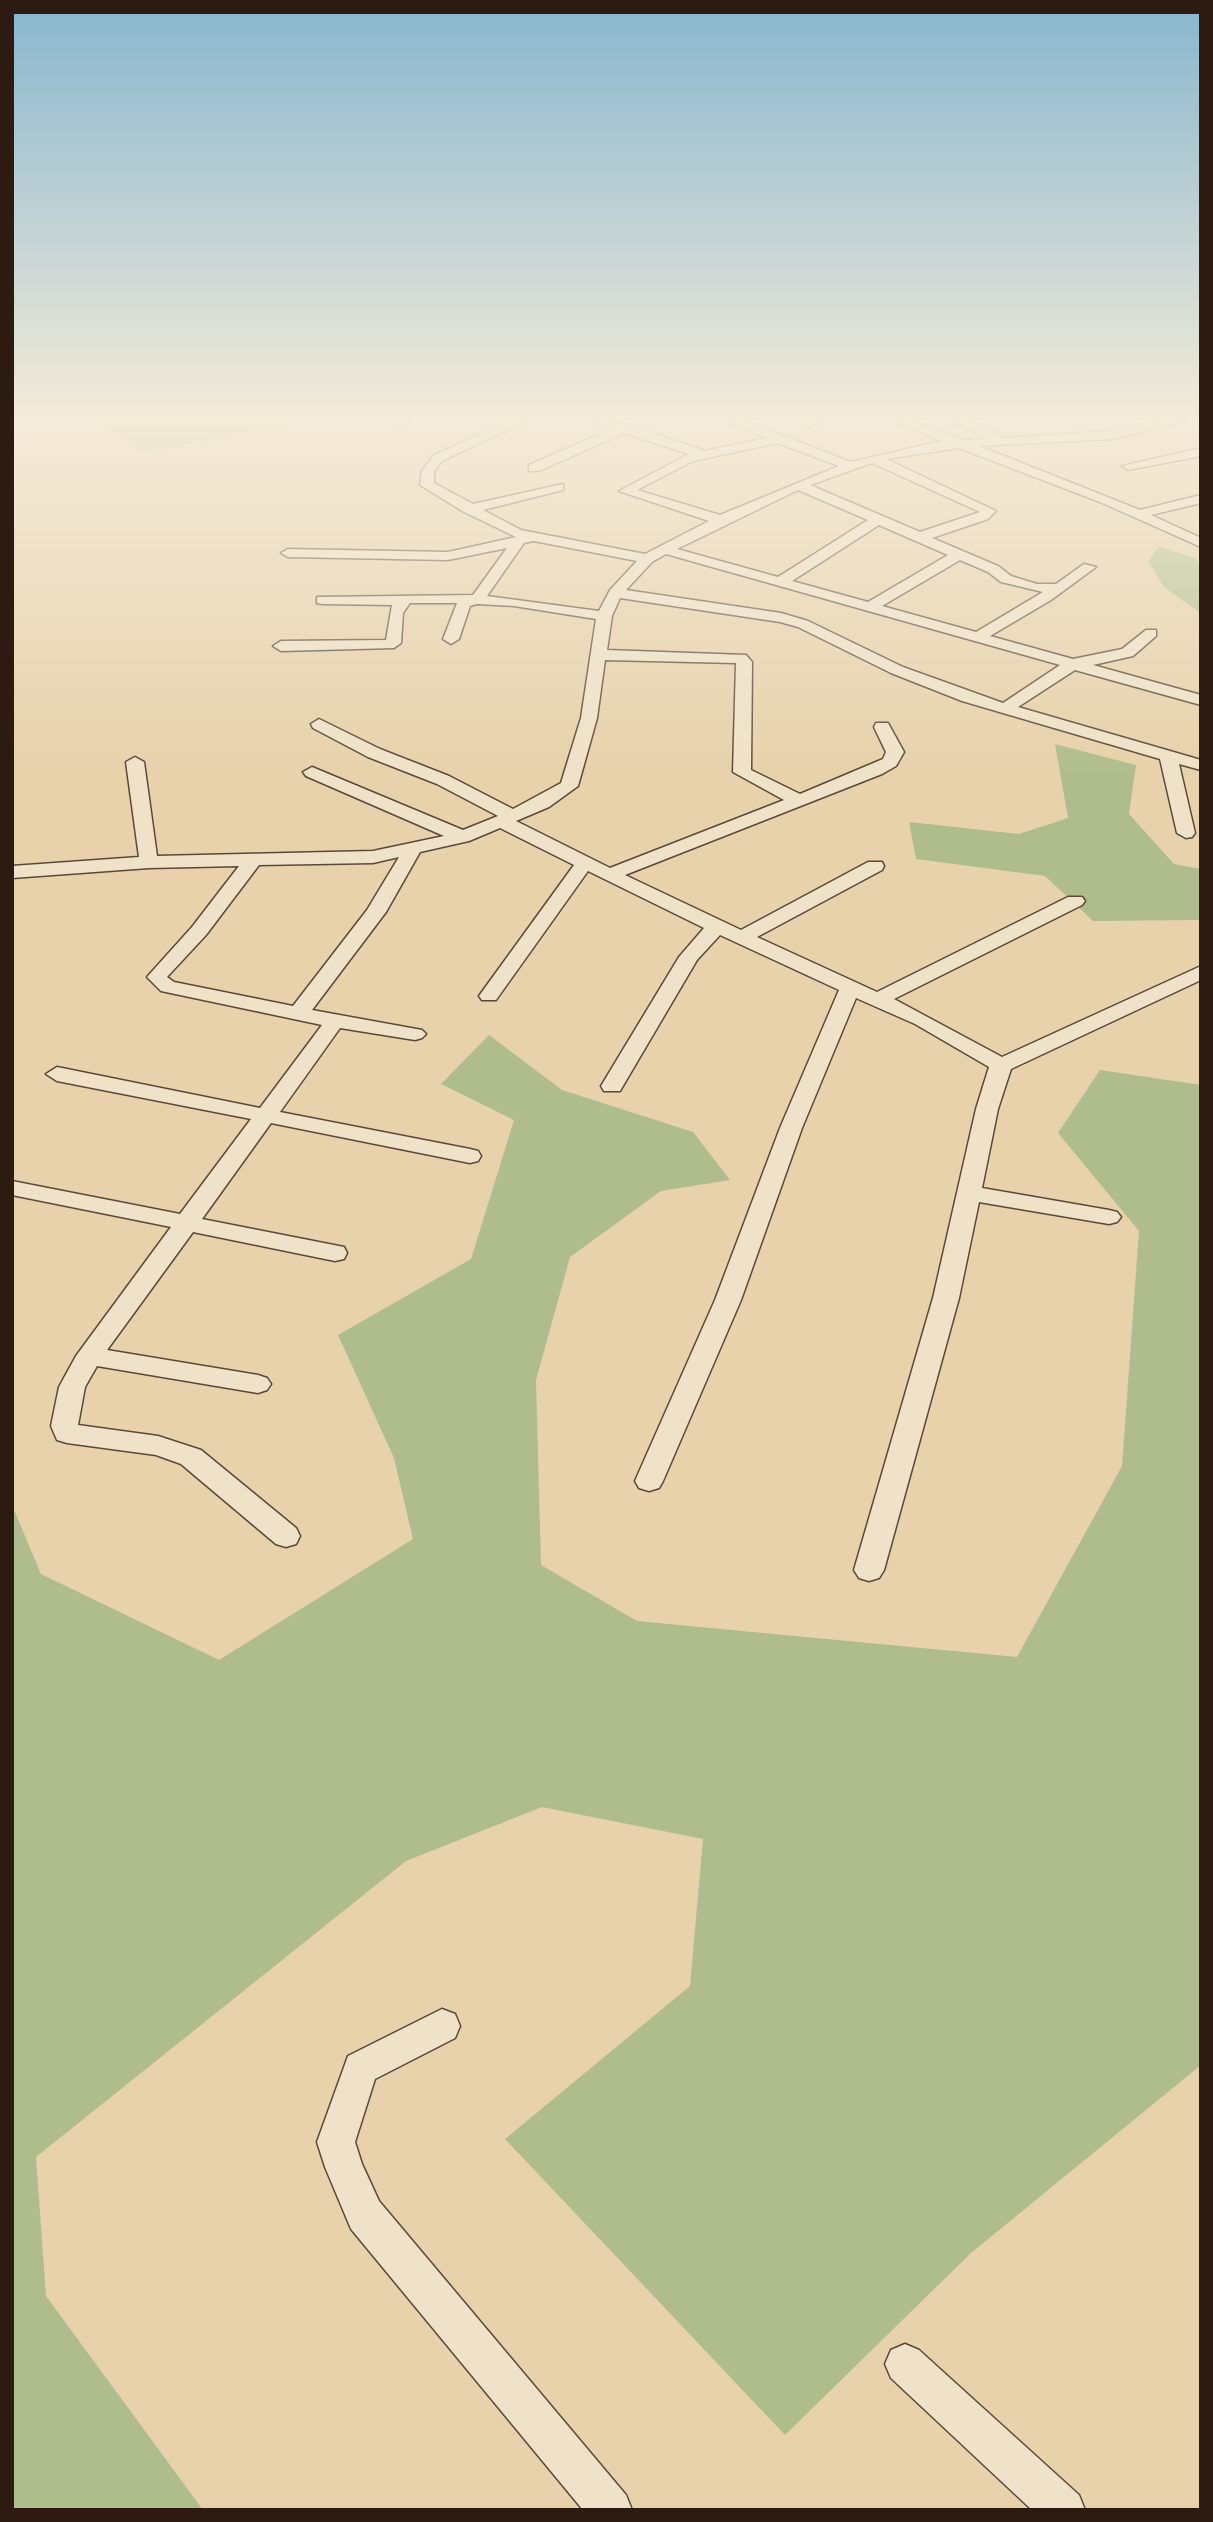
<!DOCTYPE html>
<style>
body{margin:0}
#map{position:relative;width:1213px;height:2522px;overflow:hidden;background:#e7d2ab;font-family:"Libre Bodoni",serif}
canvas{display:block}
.frame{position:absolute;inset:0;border:14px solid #2d1a11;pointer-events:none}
</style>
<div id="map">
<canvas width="1213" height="2522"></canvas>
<div class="frame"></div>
</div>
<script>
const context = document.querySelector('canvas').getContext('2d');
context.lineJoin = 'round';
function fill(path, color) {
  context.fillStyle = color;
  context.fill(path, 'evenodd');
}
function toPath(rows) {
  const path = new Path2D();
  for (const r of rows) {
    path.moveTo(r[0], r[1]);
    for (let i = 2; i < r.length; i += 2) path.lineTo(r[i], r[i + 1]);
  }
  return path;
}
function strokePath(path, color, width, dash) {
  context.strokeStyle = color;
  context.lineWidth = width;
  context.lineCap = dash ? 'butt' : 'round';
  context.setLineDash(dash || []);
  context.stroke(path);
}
const green = toPath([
 [98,421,307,421,143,453],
 [1159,546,1195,558,1201,566,1201,613,1164,587,1148,561],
 [1055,744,1136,765,1129,814,1174,864,1201,869,1201,920,1093,921,1045,876,916,859,909,822,1019,834,1068,818],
 [489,1035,562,1090,693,1132,730,1180,661,1191,570,1257,536,1380,541,1565,637,1621,1017,1657,1122,1466,1139,1231,1058,1133,1100,1070,1201,1085,1201,2065,971,2253,785,2435,505,2139,690,1986,703,1839,542,1807,406,1861,36,2157,46,2296,203,2510,12,2510,12,1505,41,1574,219,1660,413,1539,394,1458,338,1335,471,1259,514,1120,441,1084]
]);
const minor = toPath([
 [397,421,411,421,402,427,398,426,397,421],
 [510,421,527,421,442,461,434,471,434,483,473,504,563,484,563,490,483,510,521,530,645,554,709,521,619,491,689,454,624,433,539,471,529,471,529,465,612,429,592,421,629,425,705,451,766,438,727,421,744,421,851,462,942,441,895,421,913,421,962,440,986,439,952,421,969,421,988,428,1001,438,1112,431,1161,421,1185,421,1112,439,979,446,1140,510,1201,495,1201,503,1151,515,1201,538,1201,547,1100,502,959,448,886,459,996,511,988,519,932,538,998,566,1011,576,1037,584,1056,584,1084,564,1096,567,1051,600,990,636,1073,659,1122,649,1146,630,1156,630,1156,636,1133,656,1093,665,1201,695,1201,705,1075,670,1018,707,1201,760,1201,770,1179,764,1195,833,1192,837,1186,838,1177,833,1160,759,962,701,891,673,798,627,780,622,620,598,612,616,607,650,746,655,752,662,751,770,800,794,883,759,886,752,874,727,876,723,888,723,904,752,896,766,882,774,625,875,741,930,868,862,882,862,884,866,882,870,757,937,877,992,1068,897,1082,897,1085,901,1082,905,894,999,1002,1057,1201,966,1201,980,1011,1069,998,1109,982,1188,1109,1210,1117,1212,1121,1217,1117,1222,1109,1224,979,1202,959,1298,884,1570,879,1578,869,1581,859,1578,854,1570,933,1298,976,1109,989,1067,915,1024,856,998,802,1128,741,1300,663,1481,659,1488,649,1491,639,1488,635,1481,715,1300,780,1128,839,990,720,935,697,960,620,1091,604,1091,601,1086,679,957,704,928,588,871,496,1000,482,1000,479,996,574,865,500,828,469,841,420,852,386,912,312,1010,422,1030,426,1034,422,1038,415,1040,340,1028,280,1112,470,1149,478,1151,481,1156,478,1161,470,1163,271,1123,202,1219,344,1247,347,1253,344,1259,335,1261,193,1232,107,1350,258,1375,267,1378,271,1384,267,1390,258,1393,97,1366,85,1387,78,1425,158,1436,201,1450,296,1528,300,1536,296,1544,286,1547,276,1544,181,1464,156,1455,67,1443,57,1440,51,1426,59,1387,76,1356,171,1227,12,1195,12,1181,180,1214,251,1119,57,1081,46,1074,57,1067,260,1108,322,1025,161,991,147,977,192,927,239,866,149,868,12,878,12,866,139,857,126,762,135,757,144,762,157,856,373,851,444,836,306,776,303,772,312,767,463,830,498,816,437,784,368,757,313,728,311,724,319,719,380,749,449,776,513,809,561,783,581,718,596,619,514,606,477,604,470,606,459,639,451,644,443,639,457,603,410,603,403,613,401,643,394,648,281,651,273,646,281,641,386,640,392,605,322,604,317,603,317,597,473,595,507,548,448,560,288,557,281,553,288,549,448,552,516,537,464,512,420,485,422,471,434,455,510,421],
 [778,443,839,466,720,515,637,490,693,461,778,443],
 [872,463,980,512,920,532,810,485,872,463],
 [798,490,868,520,778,577,677,549,798,490],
 [879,525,948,555,868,602,792,581,879,525],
 [534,541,637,561,610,590,599,611,487,596,524,543,534,541],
 [666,554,1060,665,1003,703,903,667,808,621,781,613,626,590,652,562,666,554],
 [960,560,988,572,1001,582,1043,592,976,632,882,606,960,560],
 [605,660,736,663,733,772,784,800,610,868,516,821,549,807,578,786,597,718,605,660],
 [399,857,367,910,293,1006,174,982,167,977,206,935,259,865,373,863,399,857],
 [802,421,823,421,807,427,803,426,802,421],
 [1201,448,1201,456,1128,470,1122,466,1201,448],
 [442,2009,455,2014,460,2026,455,2038,375,2079,355,2142,362,2164,379,2201,626,2495,632,2510,583,2510,351,2229,325,2167,317,2142,348,2056,442,2009],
 [905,2344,919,2350,1079,2495,1085,2510,1032,2510,891,2378,885,2364,891,2350,905,2344]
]);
fill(green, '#afbd8e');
strokePath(minor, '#5c4838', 3);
fill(minor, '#efe2c8');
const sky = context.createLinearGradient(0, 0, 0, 774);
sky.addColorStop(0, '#87b6ce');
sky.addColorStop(0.54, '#f4ebd9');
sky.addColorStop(1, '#f4ebd900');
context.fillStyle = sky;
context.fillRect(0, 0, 1213, 774);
</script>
